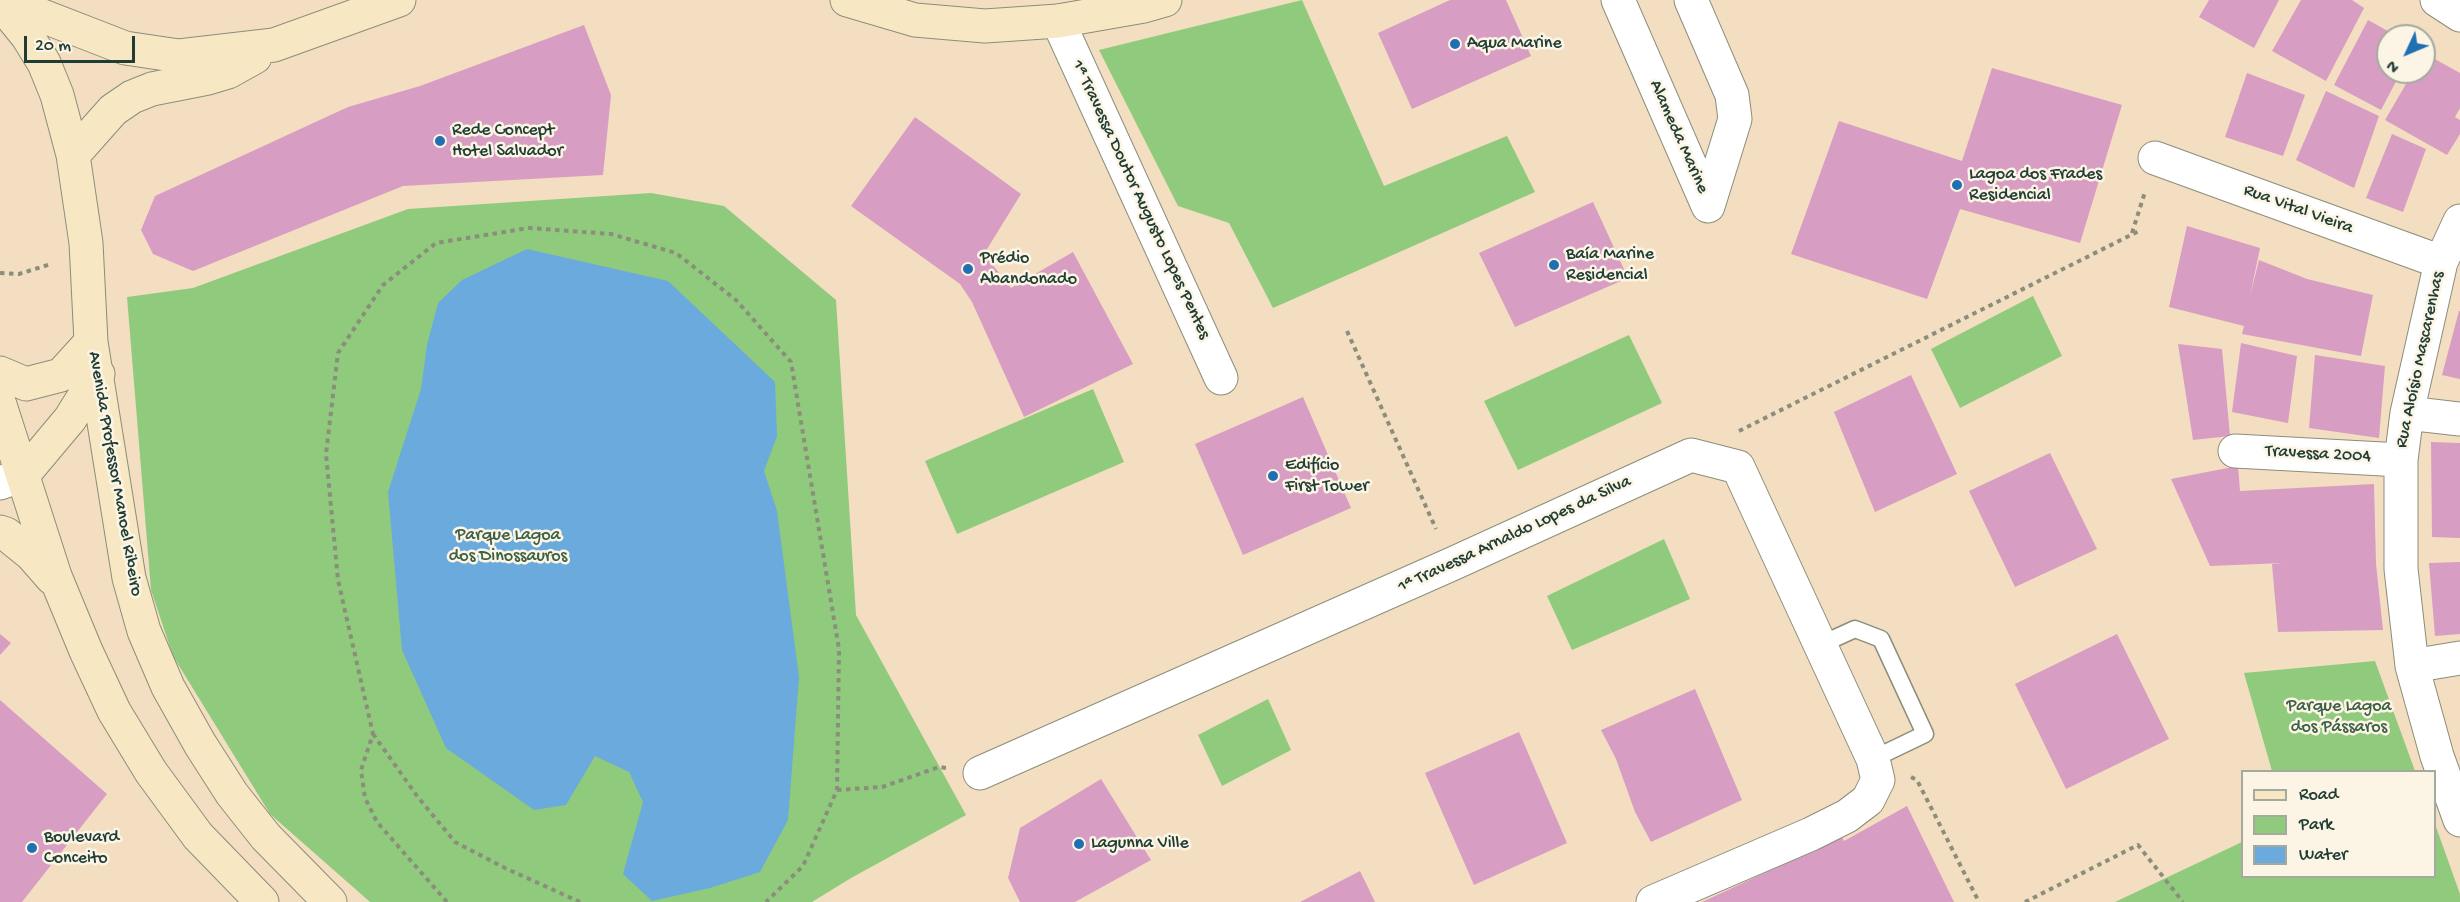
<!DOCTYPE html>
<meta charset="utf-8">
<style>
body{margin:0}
#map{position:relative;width:2460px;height:902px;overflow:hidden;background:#f4dec1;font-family:"Gochi Hand",sans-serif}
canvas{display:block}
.legend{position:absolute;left:2241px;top:770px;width:195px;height:108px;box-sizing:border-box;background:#fcf5e5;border:2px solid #a4ab9e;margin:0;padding:8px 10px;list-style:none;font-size:18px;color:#1f3d34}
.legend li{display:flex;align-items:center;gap:12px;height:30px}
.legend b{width:30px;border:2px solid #a4ab9e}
.north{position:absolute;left:2376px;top:24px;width:60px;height:60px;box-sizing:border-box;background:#fcf5e5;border:2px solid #a4ab9e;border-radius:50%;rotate:226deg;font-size:16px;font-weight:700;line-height:24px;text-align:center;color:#1f3d34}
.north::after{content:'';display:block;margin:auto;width:21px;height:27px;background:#1f6fb2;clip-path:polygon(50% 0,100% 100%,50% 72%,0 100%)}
.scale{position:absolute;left:24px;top:36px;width:111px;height:27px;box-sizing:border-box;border:3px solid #1f3d34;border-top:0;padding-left:8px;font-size:18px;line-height:21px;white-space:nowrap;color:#1f3d34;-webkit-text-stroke:4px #fcf5e5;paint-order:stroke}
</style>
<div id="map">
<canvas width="2460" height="902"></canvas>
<ul class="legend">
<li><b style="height:8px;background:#f7e8c3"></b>Road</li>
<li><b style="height:16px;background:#90ca7d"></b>Park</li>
<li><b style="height:16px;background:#6aaadd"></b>Water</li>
</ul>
<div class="north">N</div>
<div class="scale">20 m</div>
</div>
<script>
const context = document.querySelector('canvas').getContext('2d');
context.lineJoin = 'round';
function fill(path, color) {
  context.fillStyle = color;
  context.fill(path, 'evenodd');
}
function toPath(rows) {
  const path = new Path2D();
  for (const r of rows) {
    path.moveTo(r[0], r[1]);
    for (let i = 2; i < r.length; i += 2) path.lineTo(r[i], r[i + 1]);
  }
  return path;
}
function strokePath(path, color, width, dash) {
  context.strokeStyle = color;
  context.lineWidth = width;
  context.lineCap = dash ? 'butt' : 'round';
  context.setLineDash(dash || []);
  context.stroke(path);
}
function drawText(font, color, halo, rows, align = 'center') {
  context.font = font + ' "Gochi Hand",sans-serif';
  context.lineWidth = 5;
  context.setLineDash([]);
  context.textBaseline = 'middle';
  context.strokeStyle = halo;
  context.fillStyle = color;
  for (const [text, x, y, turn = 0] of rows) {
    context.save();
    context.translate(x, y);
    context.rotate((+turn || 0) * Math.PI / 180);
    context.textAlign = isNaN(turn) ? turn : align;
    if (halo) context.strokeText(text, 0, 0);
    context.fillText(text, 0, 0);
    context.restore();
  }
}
const green = toPath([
 [1302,0,1384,186,1507,136,1535,192,1273,308,1229,223,1178,206,1099,50],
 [651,193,724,206,836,300,856,615,966,815,851,878,812,902,370,902,270,814,173,656,151,590,127,297,193,288,408,209],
 [2033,296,2062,356,1960,408,1931,349],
 [1629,335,1662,403,1518,470,1484,401],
 [1093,389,1124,462,957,534,925,461],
 [1664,539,1690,599,1572,650,1547,596],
 [2375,661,2415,771,2272,771,2244,673],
 [1268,699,1291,750,1222,786,1198,735],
 [2435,824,2460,894,2460,902,2115,902,2242,842,2242,876,2434,876]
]);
const water = toPath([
 [527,249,668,281,775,382,777,436,764,471,777,511,799,677,788,820,760,872,710,888,652,901,623,874,643,802,629,772,595,756,566,805,534,810,446,748,402,650,388,492,421,389,427,345,438,303,462,280]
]);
const building = toPath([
 [1450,0,1506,0,1531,56,1412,109,1378,33],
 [2209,0,2279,0,2254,48,2199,17],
 [2301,0,2352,0,2364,8,2326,81,2272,51],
 [2368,20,2397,36,2388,36,2388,72,2401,72,2381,110,2334,85],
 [584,25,611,95,603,175,403,186,193,271,153,254,141,230,155,196,348,107,420,86],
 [2424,53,2460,73,2460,108,2455,117,2460,120,2460,134,2447,155,2385,120,2413,72,2424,72],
 [1992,68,2122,105,2080,243,1960,209,1927,299,1791,254,1839,121,1962,161],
 [2247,73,2305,95,2283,156,2225,137],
 [2326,91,2379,116,2354,188,2296,160],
 [915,117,1021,194,984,254,1011,288,1073,252,1133,364,1024,417,972,302,960,284,851,206],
 [2392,134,2426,149,2403,212,2366,198],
 [1593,202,1628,278,1515,327,1479,253],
 [2187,226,2260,248,2250,296,2259,260,2307,279,2373,295,2361,356,2242,334,2244,326,2169,307],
 [2459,311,2460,311,2460,379,2442,375],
 [2241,343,2297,356,2288,423,2232,412],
 [2178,344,2222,349,2230,436,2193,440],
 [2315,355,2385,366,2379,438,2309,428],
 [1911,375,1957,474,1875,512,1834,412],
 [1303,397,1351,508,1243,555,1195,444],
 [2431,442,2460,443,2460,538,2432,537],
 [2050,453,2097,549,2015,587,1969,491],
 [2238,466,2240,491,2374,484,2376,564,2383,630,2278,632,2272,564,2283,563,2210,566,2171,479],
 [2460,562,2460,634,2435,636,2429,563],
 [0,634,11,643,0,655],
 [2117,634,2169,739,2066,789,2015,684],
 [1695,689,1742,800,1651,842,1635,812,1616,759,1601,730],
 [0,700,107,794,22,902,0,902],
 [1519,732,1567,843,1474,885,1425,773],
 [1101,779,1151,860,1075,902,1020,902,1008,878,1020,828],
 [1907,806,1954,902,1702,902,1842,837,1844,841],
 [1360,871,1375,902,1300,902]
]);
const path = toPath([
 [2132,233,2145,192],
 [0,273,19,274,51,264],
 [1347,331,1436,529],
 [1739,431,2141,230],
 [373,734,417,796,455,842,505,868,580,902],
 [1911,777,1917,780,1979,902],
 [837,790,882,787,939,767,946,768],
 [447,902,377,822,365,798,361,770,373,734,338,580,326,454,338,353,383,285,436,243,529,228,611,234,676,253,736,300,791,362,839,649,837,790,803,866,766,902],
 [2025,902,2138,845,2183,902]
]);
const lane = toPath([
 [1822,644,1855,629,1881,639,1925,734,1873,759]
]);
const street = toPath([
 [1618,0,1708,206,1735,119,1732,95,1691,0],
 [2437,0,2460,15],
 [1058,21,1221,378],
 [2155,158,2441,262],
 [2460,221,2441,262,2407,413,2401,460,2401,569,2412,666,2437,756,2460,820],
 [2407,413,2460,419],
 [2235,451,2401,460],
 [0,483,23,475],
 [2412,666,2460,658],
 [980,773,1452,564,1691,455,1738,467,1873,759,1878,780,1868,800,1847,816,1811,834,1653,902]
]);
const secondary = toPath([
 [847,0,915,20,985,26,1058,21,1144,6,1165,0],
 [0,7,7,11,28,37,44,63,57,95,73,155,86,243,91,342,129,578,144,631,168,687,200,744,232,794,266,837,330,902],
 [7,11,40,15,125,48,179,56,274,45,399,0],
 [73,155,113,110,132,97,152,89,208,78,228,72,255,57],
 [0,373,26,384,61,375,91,342],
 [0,405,55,576,86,651,114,711,151,772,198,836,262,902],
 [23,475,70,419,98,374],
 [0,532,6,534,31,554,52,578]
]);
const markers = [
 [1455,44,6,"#1f6fb2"],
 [440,141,6,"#1f6fb2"],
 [1957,185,6,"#1f6fb2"],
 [1554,265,6,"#1f6fb2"],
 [968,269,6,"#1f6fb2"],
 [1273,476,6,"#1f6fb2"],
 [1079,844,6,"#1f6fb2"],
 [32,848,6,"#1f6fb2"]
];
const poiNames = [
 ["Aqua Marine",1467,44],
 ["Rede Concept",452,131],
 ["Hotel Salvador",452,152],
 ["Lagoa dos Frades",1969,175],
 ["Residencial",1969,196],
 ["Baía Marine",1566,255],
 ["Residencial",1566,276],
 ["Prédio",980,259],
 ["Abandonado",980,280],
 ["Edifício",1285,466],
 ["First Tower",1285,487],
 ["Boulevard",44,838],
 ["Conceito",44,859],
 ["Lagunna Ville",1091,844]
];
const streetNames = [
 ["Alameda Marine",1678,137,66],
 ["1ª Travessa Doutor Augusto Lopes Pentes",1140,200,65],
 ["Rua Vital Vieira",2298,210,20],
 ["Rua Aloísio Mascarenhas",2421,360,-78],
 ["Travessa 2004",2318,455,3],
 ["Avenida Professor Manoel Ribeiro",114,474,80],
 ["1ª Travessa Arnaldo Lopes da Silva",1515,535,-25]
];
const parkNames = [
 ["Parque Lagoa",508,536],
 ["dos Dinossauros",508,557],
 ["Parque Lagoa",2339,707],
 ["dos Pássaros",2339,728]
];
fill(green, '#90ca7d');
fill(water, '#6aaadd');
fill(building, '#d79dc2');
strokePath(lane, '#8a8e7a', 19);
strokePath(street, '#8a8e7a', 35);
strokePath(secondary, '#8a8e7a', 35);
strokePath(path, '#8a8e7a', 4, [4.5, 4.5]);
strokePath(lane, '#fff', 16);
strokePath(street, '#fff', 33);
strokePath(secondary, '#f7e8c3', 33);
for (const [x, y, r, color] of markers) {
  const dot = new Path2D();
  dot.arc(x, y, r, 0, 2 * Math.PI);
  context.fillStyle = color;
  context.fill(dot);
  strokePath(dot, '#fcf5e5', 2);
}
drawText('18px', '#1f3d34', '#fcf5e5', poiNames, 'left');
drawText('18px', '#1f3d34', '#fcf5e5', streetNames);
drawText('18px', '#3b6046', '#fcf5e5', parkNames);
</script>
